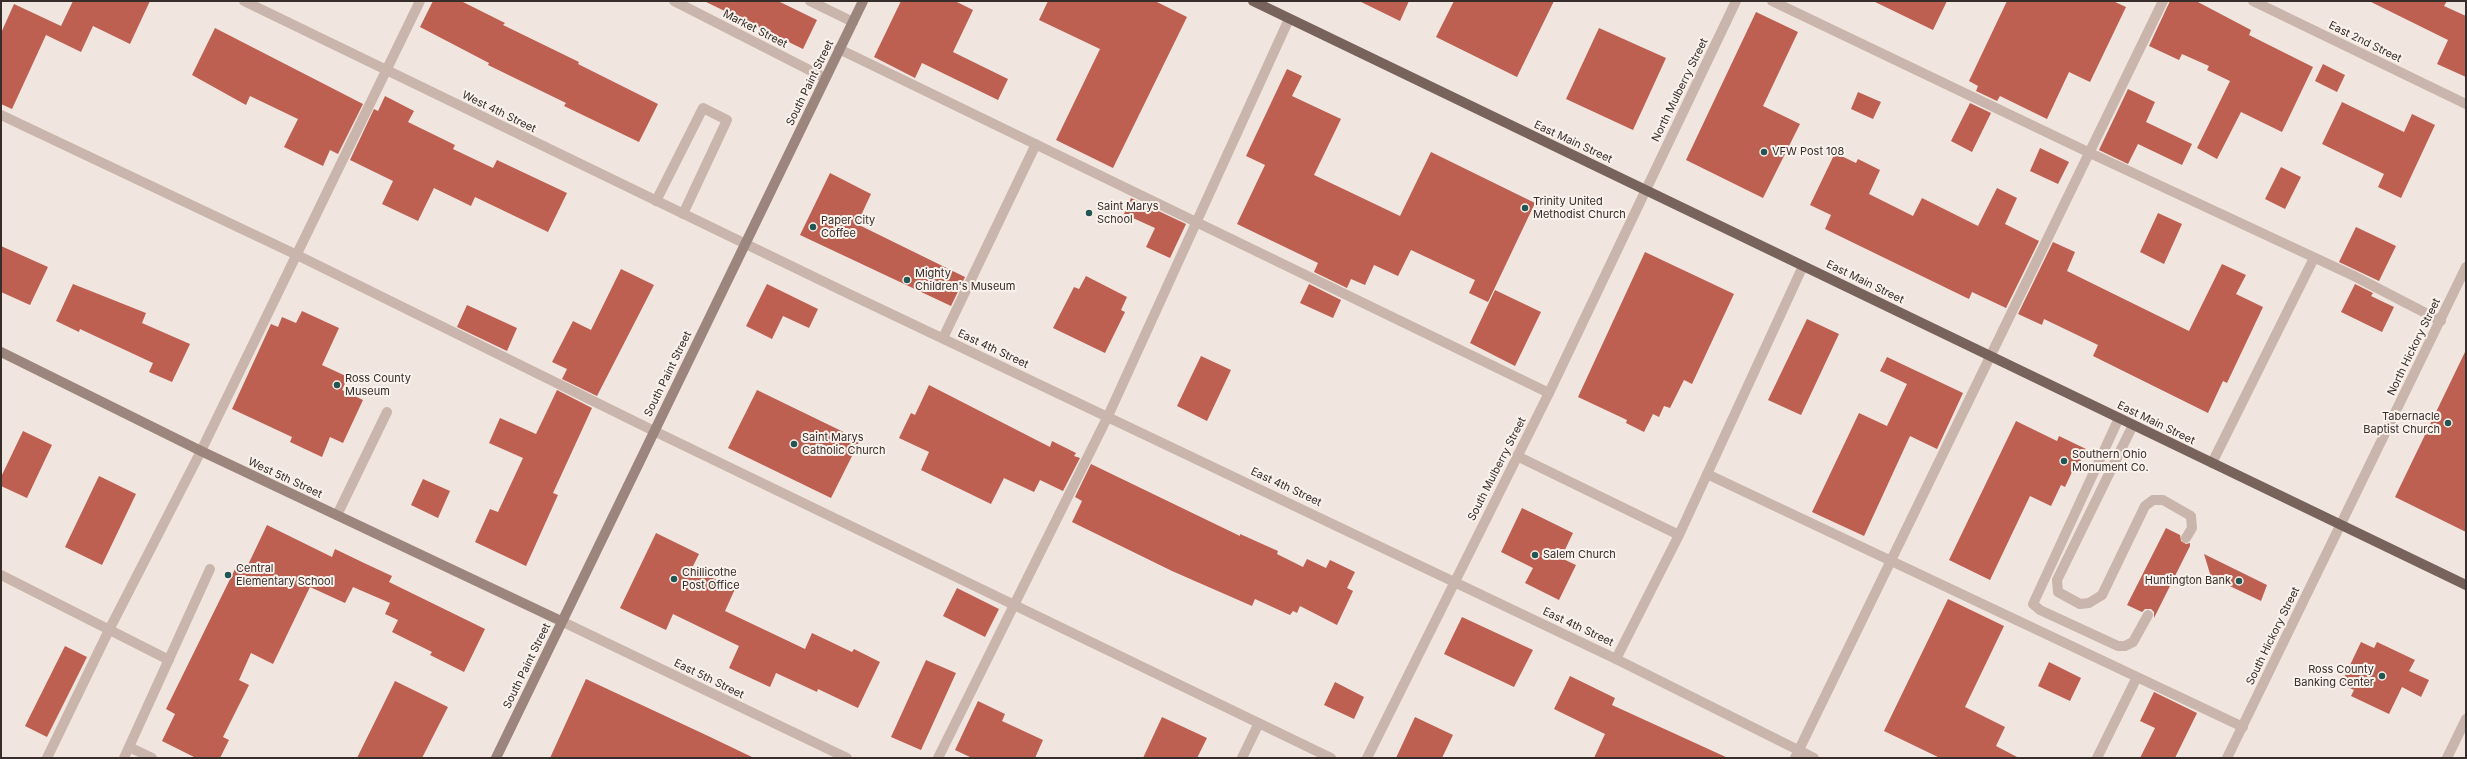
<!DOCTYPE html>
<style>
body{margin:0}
#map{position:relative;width:2467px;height:759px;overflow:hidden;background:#f1e6df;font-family:Inter,sans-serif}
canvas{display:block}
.frame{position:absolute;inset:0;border:2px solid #372d2a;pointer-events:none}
</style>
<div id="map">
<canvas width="2467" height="759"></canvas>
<div class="frame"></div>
</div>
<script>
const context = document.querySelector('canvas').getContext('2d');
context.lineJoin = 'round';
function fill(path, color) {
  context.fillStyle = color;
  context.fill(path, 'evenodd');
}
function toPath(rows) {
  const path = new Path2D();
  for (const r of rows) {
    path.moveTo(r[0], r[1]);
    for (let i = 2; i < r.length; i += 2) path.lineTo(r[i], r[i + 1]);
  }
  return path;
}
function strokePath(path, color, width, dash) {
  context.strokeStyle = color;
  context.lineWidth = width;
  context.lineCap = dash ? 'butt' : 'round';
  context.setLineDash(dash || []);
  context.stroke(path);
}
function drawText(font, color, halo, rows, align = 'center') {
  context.font = font + ' Inter,sans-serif';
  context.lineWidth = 4;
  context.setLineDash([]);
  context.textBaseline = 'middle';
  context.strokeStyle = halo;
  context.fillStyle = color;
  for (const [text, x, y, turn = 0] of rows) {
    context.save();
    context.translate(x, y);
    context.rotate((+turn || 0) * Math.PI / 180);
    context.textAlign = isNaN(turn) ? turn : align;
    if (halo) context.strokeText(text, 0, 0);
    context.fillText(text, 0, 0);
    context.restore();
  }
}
const building = toPath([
 [73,1,150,1,130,44,93,26,81,52,46,35,12,109,1,104,1,33,14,4,61,26],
 [433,1,461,1,505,23,503,25,579,62,578,64,658,104,639,142,564,106,566,103,488,65,489,63,420,27],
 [704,1,778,1,817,20,803,49],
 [901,1,955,1,973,10,953,52,1008,79,998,100,922,63,915,78,874,57],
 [1048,1,1155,1,1187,17,1113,168,1056,140,1100,49,1039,20],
 [1359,1,1409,1,1400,21],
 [1454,1,1554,1,1517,77,1436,37],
 [1873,1,1947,1,1933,30],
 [2007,1,2113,1,2126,7,2090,82,2069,72,2047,119,2000,96,1997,101,1976,91,1978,86,1969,81],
 [2170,1,2196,1,2251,30,2249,35,2313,67,2282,132,2241,112,2217,159,2197,148,2230,81,2207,70,2209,66,2182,54,2179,60,2149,46],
 [2369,1,2447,1,2444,6,2466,16,2466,77,2437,64,2448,40],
 [1756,12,1798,32,1763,106,1800,124,1763,198,1686,160],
 [215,28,363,104,338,154,330,150,323,166,284,147,298,119,250,96,246,105,192,75],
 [1599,28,1666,58,1633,130,1566,99],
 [2323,64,2345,75,2337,92,2315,81],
 [1287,69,1302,76,1292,96,1341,119,1314,175,1400,216,1431,152,1535,203,1488,302,1469,293,1475,280,1411,250,1398,276,1374,265,1365,285,1351,279,1347,288,1314,272,1318,263,1237,224,1265,165,1246,156],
 [2128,89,2155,102,2146,122,2192,144,2182,165,2138,144,2128,164,2099,150],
 [1858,92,1881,102,1873,119,1851,109],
 [385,96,414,111,408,122,455,145,453,149,493,168,497,160,567,193,548,232,475,197,471,206,434,188,418,221,382,204,393,181,350,160,374,109,378,111],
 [2342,102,2404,132,2412,114,2435,125,2401,198,2378,187,2384,174,2322,144],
 [1970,103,1991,113,1972,152,1951,141],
 [2040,148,2069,162,2058,184,2030,171],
 [1835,153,1856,163,1858,159,1880,170,1869,194,1913,216,1922,198,1978,226,1997,188,2017,198,2005,224,2039,241,2006,308,1972,292,1969,299,1825,229,1831,215,1810,205],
 [2281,167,2301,177,2285,209,2265,199],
 [830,173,871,194,857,224,965,277,951,306,800,235],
 [1131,198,1186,224,1170,258,1146,247,1155,228,1124,214],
 [2158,213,2182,224,2164,264,2140,252],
 [2356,227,2396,246,2379,281,2339,262],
 [2053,242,2075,252,2067,271,2189,331,2222,264,2246,275,2236,294,2263,307,2227,383,2223,381,2208,413,2093,356,2098,345,2044,319,2042,325,2018,314],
 [1,246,48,267,30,305,1,292],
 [1645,252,1734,294,1692,384,1684,380,1670,408,1664,406,1659,417,1653,414,1644,432,1626,423,1627,420,1578,397],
 [621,269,654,285,597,396,562,379,567,369,552,362,573,321,591,330],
 [1086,276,1127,297,1121,310,1125,312,1105,353,1053,328,1074,287,1079,289],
 [73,284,146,313,142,323,190,344,172,382,149,372,153,363,80,329,79,332,56,321],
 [767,284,818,309,809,328,783,316,772,339,746,326],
 [1309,284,1341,300,1333,318,1300,303],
 [2355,284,2373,293,2371,296,2394,307,2382,332,2341,312],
 [1495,290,1541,312,1515,366,1470,343],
 [467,305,517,328,507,351,457,327],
 [302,311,339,328,322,365,348,377,342,390,363,400,343,443,330,437,322,457,290,442,292,437,232,409,271,324,278,327,282,317,296,323],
 [1807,319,1839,334,1801,415,1768,400],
 [2466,350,2466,532,2395,497],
 [1201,356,1231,370,1207,421,1177,406],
 [1887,357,1963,393,1937,449,1910,436,1864,536,1812,512,1859,413,1887,426,1907,384,1880,371],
 [929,385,1050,447,1052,441,1076,453,1074,456,1080,458,1063,491,1040,480,1034,492,1004,478,991,504,921,470,929,452,899,438,911,413,915,415],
 [557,390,592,408,553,493,558,495,526,566,475,542,490,509,498,512,523,458,489,443,500,418,536,434],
 [757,390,860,440,831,498,728,448],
 [2016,421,2057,441,2059,436,2086,449,2075,473,2072,472,2065,487,2061,485,2051,506,2030,496,1990,580,1949,560],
 [23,431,52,445,27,498,1,486,1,477],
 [1091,464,1240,536,1240,534,1278,551,1277,554,1303,567,1307,559,1326,568,1330,560,1355,572,1347,588,1353,591,1337,625,1300,606,1297,613,1293,611,1290,615,1255,599,1252,606,1172,571,1072,522,1082,501,1075,497],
 [99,476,136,494,102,565,65,547],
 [423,479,450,491,438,518,411,505],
 [1522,508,1573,533,1561,558,1576,565,1559,600,1525,583,1533,568,1501,552],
 [267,525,332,557,335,549,364,563,392,576,389,582,485,629,464,672,430,655,432,652,392,632,398,620,385,614,390,603,353,587,345,603,310,587,273,664,251,653,239,680,249,685,223,737,229,740,220,758,196,758,162,741,175,714,166,709,237,565,246,569],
 [2166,528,2180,535,2181,541,2186,544,2190,543,2190,546,2154,618,2154,612,2151,609,2145,609,2142,612,2127,605],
 [656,533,699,554,692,568,735,589,725,611,805,649,812,633,852,652,854,649,880,662,858,708,818,689,817,692,776,673,770,687,729,668,739,646,673,614,666,630,620,608],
 [2204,554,2267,585,2261,601,2211,577],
 [957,588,999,609,985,637,943,616],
 [1948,599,2004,626,1965,707,2005,727,1996,746,2019,758,1940,758,1884,731],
 [1462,617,1533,650,1514,687,1444,654],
 [2361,642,2374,648,2377,642,2415,660,2409,671,2429,680,2421,697,2402,687,2389,714,2351,696,2354,690,2341,684],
 [65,646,87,657,47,737,25,726],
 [926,660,956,673,921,750,891,737],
 [2049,662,2081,678,2070,701,2038,686],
 [1570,676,1615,698,1612,705,1728,758,1594,758,1605,734,1554,709],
 [586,679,706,735,754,758,550,758],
 [395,681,448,707,422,758,357,758],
 [1335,682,1364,697,1354,719,1324,705],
 [2154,692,2197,713,2175,758,2140,758,2155,728,2140,721],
 [978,701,1005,714,1002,721,1043,740,1035,758,972,758,955,750],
 [1162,717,1207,738,1197,758,1143,758],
 [1415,717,1453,735,1442,758,1396,758]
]);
const lane = toPath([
 [1772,1,2090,153,2354,276,2441,321],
 [839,49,1549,393],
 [1,115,297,255,654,431,1331,758],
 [656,201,703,108,727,120,683,214],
 [943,338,1036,144],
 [2119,418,2033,604,2040,610,2118,646,2125,646,2133,642,2148,615],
 [2133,425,2057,580,2058,592,2080,604,2089,603,2102,595,2145,506,2153,500,2163,500,2191,516,2192,528,2186,538],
 [1517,456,1679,535],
 [2212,463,2314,258],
 [1707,474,2243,727],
 [337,515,387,412],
 [1,575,169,660],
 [1616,659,1679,535,1803,266],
 [129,747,152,758],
 [47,758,109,630,201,451,420,1],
 [124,758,210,569],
 [938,758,1108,416,1289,19],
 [1242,758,1259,723],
 [1795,758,2163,1],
 [2097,758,2137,677],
 [2447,758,2466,719]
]);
const street = toPath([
 [244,1,847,293,1616,659,1814,758],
 [674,1,825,78],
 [810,1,853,22],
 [2253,1,2466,104],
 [561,621,847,758],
 [1367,758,1549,393,1736,1],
 [2227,758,2466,267]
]);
const secondary = toPath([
 [1,352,201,451,561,621],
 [496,758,863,1]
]);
const primary = toPath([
 [1253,1,2466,585]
]);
const markers = [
 [1764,152,4,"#225653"],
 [1525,208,4,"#225653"],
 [1089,213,4,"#225653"],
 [813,227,4,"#225653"],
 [907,280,4,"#225653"],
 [337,385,4,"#225653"],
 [2448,423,4,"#225653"],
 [794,444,4,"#225653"],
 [2064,461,4,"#225653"],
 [1535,555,4,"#225653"],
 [228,575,4,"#225653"],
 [674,579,4,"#225653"],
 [2239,581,4,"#225653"],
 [2382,676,4,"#225653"]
];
const streetNames = [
 ["Market Street",755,29,27],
 ["East 2nd Street",2365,42,26],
 ["South Paint Street",810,83,-64],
 ["North Mulberry Street",1680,90,-64],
 ["West 4th Street",499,112,26],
 ["East Main Street",1573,142,25],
 ["East Main Street",1865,282,26],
 ["North Hickory Street",2414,347,-64],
 ["East 4th Street",993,349,25],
 ["South Paint Street",668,374,-64],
 ["East Main Street",2156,423,26],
 ["South Mulberry Street",1497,469,-63],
 ["West 5th Street",285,478,25],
 ["East 4th Street",1286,487,25],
 ["East 4th Street",1578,627,25],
 ["South Hickory Street",2273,636,-64],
 ["South Paint Street",527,666,-64],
 ["East 5th Street",709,679,26]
];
const poiNames = [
 ["VFW Post 108",1772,152],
 ["Trinity United",1533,202],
 ["Methodist Church",1533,215],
 ["Saint Marys",1097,207],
 ["School",1097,220],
 ["Paper City",821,221],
 ["Coffee",821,234],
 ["Mighty",915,274],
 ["Children's Museum",915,287],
 ["Ross County",345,379],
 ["Museum",345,392],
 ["Tabernacle",2440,417,"right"],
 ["Baptist Church",2440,430,"right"],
 ["Saint Marys",802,438],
 ["Catholic Church",802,451],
 ["Southern Ohio",2072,455],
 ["Monument Co.",2072,468],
 ["Salem Church",1543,555],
 ["Central",236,569],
 ["Elementary School",236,582],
 ["Chillicothe",682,573],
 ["Post Office",682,586],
 ["Huntington Bank",2231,581,"right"],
 ["Ross County",2374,670,"right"],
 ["Banking Center",2374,683,"right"]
];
fill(building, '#bd5f51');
strokePath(lane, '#c9b5ab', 10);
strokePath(street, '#c9b5ab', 10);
strokePath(secondary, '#9c857d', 10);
strokePath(primary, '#78625c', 10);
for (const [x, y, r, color] of markers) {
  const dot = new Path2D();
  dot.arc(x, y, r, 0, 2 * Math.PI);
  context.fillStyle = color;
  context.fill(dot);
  strokePath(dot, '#f9f1eb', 1.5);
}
drawText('11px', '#372d2a', '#f9f1eb', streetNames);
drawText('11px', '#372d2a', '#f9f1eb', poiNames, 'left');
</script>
